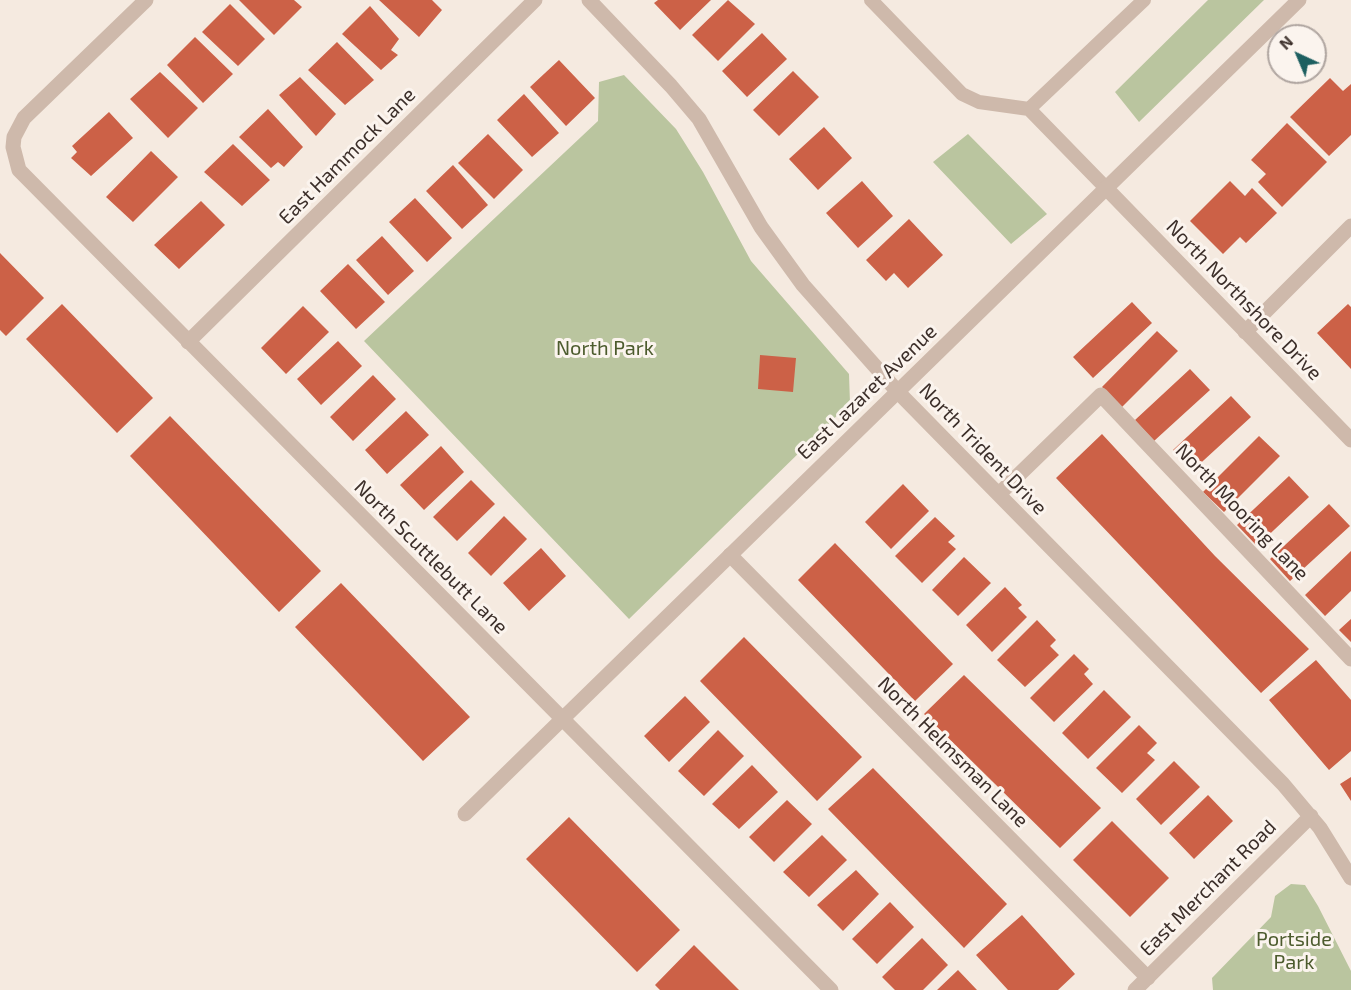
<!DOCTYPE html>
<style>
body{margin:0}
#map{position:relative;width:1351px;height:990px;overflow:hidden;background:#f5eae0;font-family:"Exo 2",sans-serif}
canvas{display:block}
.north{position:absolute;left:1267px;top:24px;width:60px;height:60px;box-sizing:border-box;background:#fbf4ee;border:2px solid #afa5a0;border-radius:50%;rotate:316deg;font-size:16px;font-weight:700;line-height:24px;text-align:center;color:#3c2f2a}
.north::after{content:'';display:block;margin:auto;width:21px;height:27px;background:#1d5f60;clip-path:polygon(50% 0,100% 100%,50% 72%,0 100%)}
</style>
<div id="map">
<canvas width="1351" height="990"></canvas>
<div class="north">N</div>
</div>
<script>
const context = document.querySelector('canvas').getContext('2d');
context.lineJoin = 'round';
function fill(path, color) {
  context.fillStyle = color;
  context.fill(path, 'evenodd');
}
function toPath(rows) {
  const path = new Path2D();
  for (const r of rows) {
    path.moveTo(r[0], r[1]);
    for (let i = 2; i < r.length; i += 2) path.lineTo(r[i], r[i + 1]);
  }
  return path;
}
function strokePath(path, color, width, dash) {
  context.strokeStyle = color;
  context.lineWidth = width;
  context.lineCap = dash ? 'butt' : 'round';
  context.setLineDash(dash || []);
  context.stroke(path);
}
function drawText(font, color, halo, rows, align = 'center') {
  context.font = font + ' "Exo 2",sans-serif';
  context.lineWidth = 6;
  context.setLineDash([]);
  context.textBaseline = 'middle';
  context.strokeStyle = halo;
  context.fillStyle = color;
  for (const [text, x, y, turn = 0] of rows) {
    context.save();
    context.translate(x, y);
    context.rotate((+turn || 0) * Math.PI / 180);
    context.textAlign = isNaN(turn) ? turn : align;
    if (halo) context.strokeText(text, 0, 0);
    context.fillText(text, 0, 0);
    context.restore();
  }
}
const green = toPath([
 [1208,0,1264,0,1139,122,1115,92],
 [624,75,676,129,703,172,751,261,849,374,850,403,629,619,364,341,598,121,599,82],
 [968,134,1047,214,1011,244,933,162],
 [1291,884,1305,885,1318,906,1351,971,1351,990,1213,990,1212,978,1271,917,1275,896]
]);
const building = toPath([
 [239,0,294,0,302,7,274,35],
 [379,0,432,0,442,10,419,37],
 [658,0,711,0,680,30,654,3],
 [728,0,755,24,718,61,692,35],
 [230,4,265,39,238,66,202,32],
 [370,6,399,39,391,50,398,55,381,70,342,34],
 [762,33,787,59,747,97,722,71],
 [195,37,233,74,203,103,167,65],
 [337,42,374,80,345,105,308,70],
 [559,60,595,98,566,126,530,87],
 [793,71,819,97,779,136,753,110],
 [160,72,198,108,168,138,130,99],
 [300,77,336,114,316,136,279,95],
 [1330,78,1343,91,1351,84,1351,135,1329,156,1290,117],
 [524,94,559,133,532,157,497,120],
 [268,109,303,147,284,167,278,162,271,168,239,137],
 [109,112,133,138,91,176,71,158,77,152,72,146],
 [1287,123,1327,162,1282,207,1258,182,1266,174,1251,160],
 [824,127,852,158,818,190,789,159],
 [488,134,523,170,494,199,458,163],
 [233,144,270,180,242,206,204,172],
 [151,151,178,177,133,222,106,197],
 [453,165,488,205,462,229,426,191],
 [862,181,893,216,858,248,826,213],
 [1230,181,1245,196,1252,188,1277,213,1246,243,1240,237,1223,254,1190,221],
 [415,198,452,238,427,262,389,222],
 [201,201,225,225,179,269,154,245],
 [909,219,943,255,908,288,894,273,886,281,866,260],
 [382,236,414,271,388,295,356,260],
 [0,253,44,298,6,336,0,330],
 [348,264,385,302,356,329,320,291],
 [1132,302,1152,323,1093,378,1073,357],
 [62,304,153,398,117,433,26,339],
 [1348,304,1351,307,1351,369,1317,333],
 [303,306,329,332,286,374,261,348],
 [1157,331,1178,351,1122,407,1102,387],
 [338,341,362,366,321,405,297,379],
 [760,355,796,358,793,392,758,389],
 [1190,369,1210,390,1154,441,1135,420],
 [373,375,396,399,353,441,330,417],
 [1231,396,1251,417,1192,471,1173,450],
 [406,411,429,435,387,474,365,450],
 [170,416,321,571,279,612,130,456],
 [1102,434,1215,556,1309,649,1261,693,1056,478],
 [1259,436,1280,456,1224,512,1203,492],
 [441,446,464,472,424,510,400,485],
 [1289,476,1309,497,1257,546,1237,525],
 [471,480,495,504,457,541,433,517],
 [903,484,929,511,891,549,865,522],
 [1329,504,1350,526,1290,581,1270,559],
 [504,516,527,539,491,576,468,553],
 [935,517,955,536,948,542,956,549,922,583,895,556],
 [835,543,953,664,915,701,798,580],
 [541,548,566,576,529,611,503,583],
 [1351,551,1351,591,1325,616,1305,595],
 [964,557,991,583,958,616,932,590],
 [341,583,470,717,423,761,295,627],
 [1005,587,1022,605,1018,608,1027,617,992,652,966,625],
 [1351,619,1351,642,1339,630],
 [1037,620,1056,640,1050,646,1059,655,1025,687,997,660],
 [744,637,862,757,817,801,700,681],
 [1074,654,1089,669,1084,674,1093,684,1054,722,1030,698],
 [1316,660,1351,700,1351,751,1329,770,1269,700],
 [964,675,1101,808,1060,848,924,714],
 [1104,690,1131,717,1088,759,1062,733],
 [685,696,710,722,669,762,644,736],
 [1139,725,1157,743,1147,753,1155,760,1122,793,1096,768],
 [718,730,744,756,704,796,678,771],
 [1174,761,1200,787,1161,825,1136,799],
 [752,765,778,792,739,829,712,804],
 [873,768,1007,904,964,948,828,809],
 [1351,777,1351,801,1340,784],
 [1208,795,1233,821,1194,859,1169,833],
 [787,800,812,824,774,862,749,837],
 [569,817,680,930,637,972,526,859],
 [1112,821,1169,878,1130,917,1073,860],
 [822,835,847,860,809,897,783,872],
 [856,870,879,894,843,931,817,905],
 [890,902,914,927,877,964,852,939],
 [1022,915,1075,974,1058,990,1008,990,976,955],
 [922,938,948,965,923,990,895,990,882,977],
 [694,945,739,990,660,990,655,985],
 [958,970,977,990,937,990]
]);
const service = toPath([
 [871,0,962,94,979,102,1029,109,1106,188],
 [1029,109,1144,0]
]);
const minor = toPath([
 [146,0,24,118,14,137,13,147,19,170,831,990],
 [589,0,671,86,699,119,761,227,803,285,898,392,1283,784,1320,828,1351,878],
 [1106,188,1351,440],
 [1245,332,1351,226],
 [188,342,535,0],
 [999,494,1101,395,1351,659],
 [730,555,1148,978],
 [1135,990,1311,816]
]);
const tertiary = toPath([
 [465,814,1299,0]
]);
const streetNames = [
 ["East Hammock Lane",347,156,-45],
 ["North Northshore Drive",1244,300,46],
 ["East Lazaret Avenue",867,392,-44],
 ["North Trident Drive",983,449,46],
 ["North Mooring Lane",1242,512,46],
 ["North Scuttlebutt Lane",431,557,45],
 ["North Helmsman Lane",953,752,45],
 ["East Merchant Road",1208,888,-45]
];
const parkNames = [
 ["North Park",605,348],
 ["Portside",1294,939],
 ["Park",1294,962]
];
fill(green, '#bac59f');
fill(building, '#cc6147');
strokePath(service, '#ceb9ab', 14);
strokePath(minor, '#ceb9ab', 15);
strokePath(tertiary, '#ceb9ab', 15);
drawText('20px', '#3c2f2a', '#fbf4ee', streetNames);
drawText('20px', '#4c5b2d', '#fbf4ee', parkNames);
</script>
